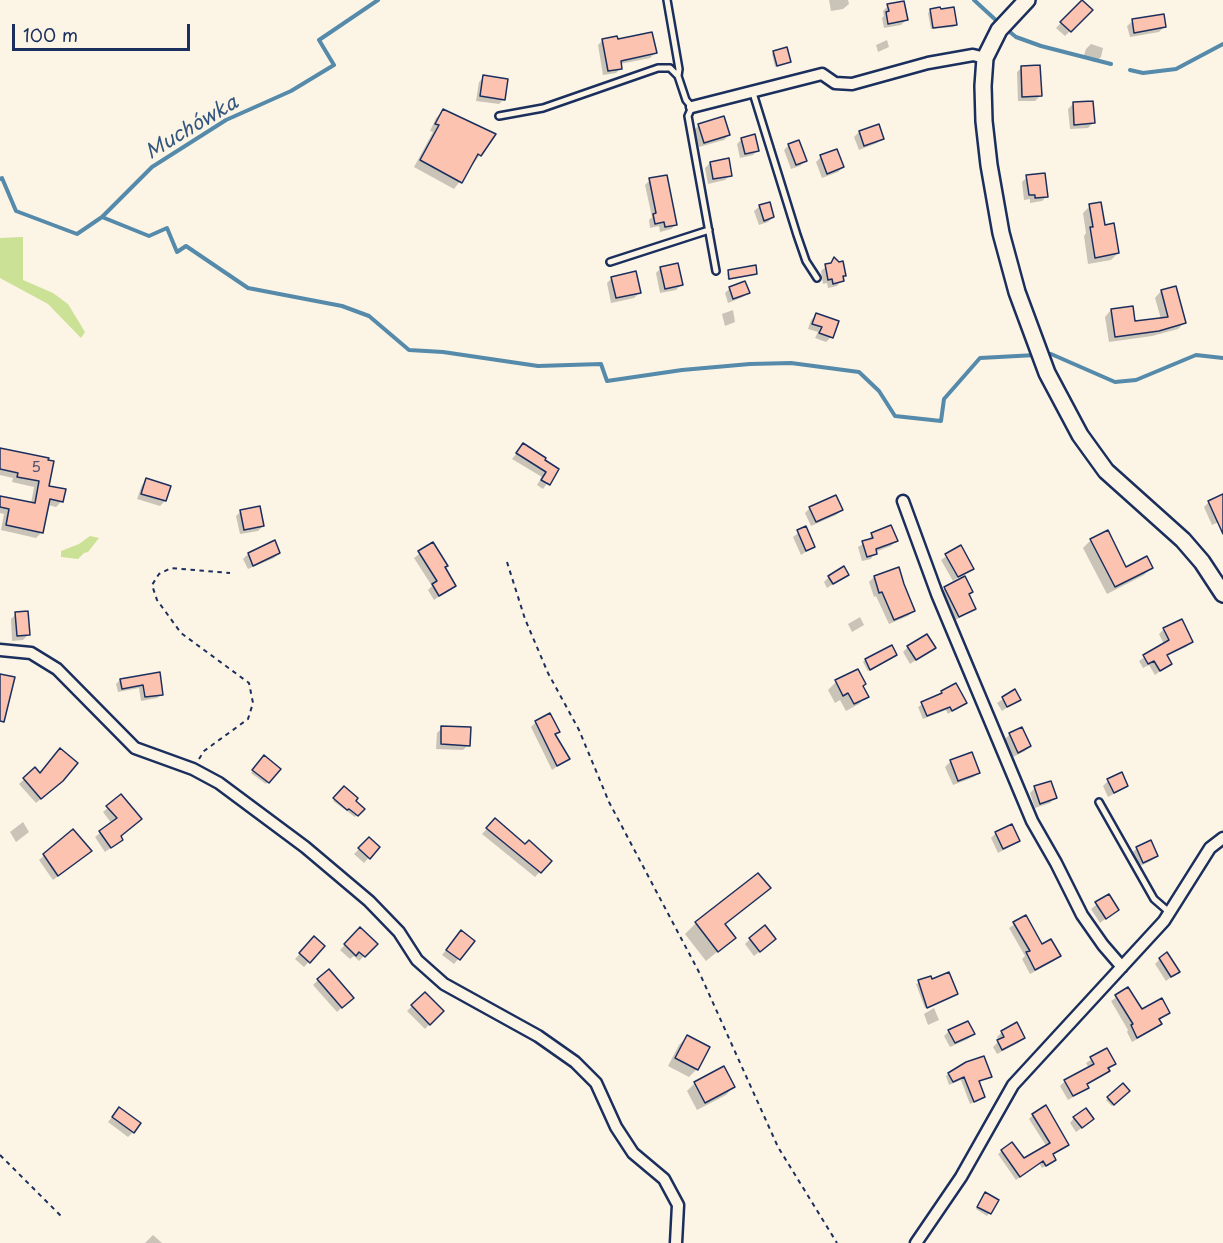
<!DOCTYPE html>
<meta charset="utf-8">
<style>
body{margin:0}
#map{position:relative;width:1223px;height:1243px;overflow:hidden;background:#fcf5e5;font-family:"Playpen Sans",sans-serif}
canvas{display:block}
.scale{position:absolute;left:12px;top:24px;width:178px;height:27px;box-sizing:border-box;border:3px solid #1b2f5e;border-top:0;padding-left:8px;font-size:18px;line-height:21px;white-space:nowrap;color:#1b2f5e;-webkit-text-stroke:4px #fcf5e5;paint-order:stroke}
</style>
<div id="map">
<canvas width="1223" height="1243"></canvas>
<div class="scale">100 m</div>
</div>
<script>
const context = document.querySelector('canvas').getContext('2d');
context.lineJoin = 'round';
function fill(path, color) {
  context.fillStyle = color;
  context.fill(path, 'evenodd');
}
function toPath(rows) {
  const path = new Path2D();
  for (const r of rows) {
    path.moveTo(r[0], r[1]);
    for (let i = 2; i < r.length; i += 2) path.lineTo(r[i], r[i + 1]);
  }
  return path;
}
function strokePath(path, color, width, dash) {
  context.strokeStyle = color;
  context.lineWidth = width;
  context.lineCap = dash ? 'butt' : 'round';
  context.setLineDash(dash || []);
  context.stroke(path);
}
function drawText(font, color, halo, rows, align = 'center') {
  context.font = font + ' "Playpen Sans",sans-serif';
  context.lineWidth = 4.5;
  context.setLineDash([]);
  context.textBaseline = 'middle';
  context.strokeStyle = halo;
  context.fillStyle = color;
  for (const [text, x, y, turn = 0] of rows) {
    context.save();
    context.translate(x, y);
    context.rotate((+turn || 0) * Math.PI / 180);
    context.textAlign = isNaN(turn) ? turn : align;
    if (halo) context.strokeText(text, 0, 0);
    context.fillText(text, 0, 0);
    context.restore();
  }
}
const green = toPath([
 [23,237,23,280,53,293,68,304,85,332,81,338,48,304,0,278,0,238],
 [90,536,99,538,88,552,84,553,78,559,61,557,61,551,79,544]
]);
const shadow = toPath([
 [829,0,848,0,849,4,843,9,831,11],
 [1083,1,1091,10,1065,36,1056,28],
 [888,6,906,20,901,25,884,28,882,18,884,16,883,11],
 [930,11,956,24,954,27,931,29,928,13],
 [1133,21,1164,27,1159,32,1130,37,1127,26],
 [603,40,616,41,655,53,650,58,620,64,621,68,616,73,603,75,598,45],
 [887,40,889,47,878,52,876,45],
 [1091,44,1103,48,1101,57,1095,62,1083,58,1086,49],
 [774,52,789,62,775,67,772,54],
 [1022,67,1040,96,1035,101,1018,101,1017,72],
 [484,77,504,99,499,104,476,101,479,82],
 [1073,104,1093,123,1088,128,1070,129,1068,109],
 [443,111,480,155,454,189,414,167,433,132,430,131,436,118],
 [699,125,729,135,724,140,699,147,694,130],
 [859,132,882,138,877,143,859,150,854,137],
 [742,139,758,150,753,155,740,158,737,144],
 [789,145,805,161,800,166,791,169,784,150],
 [821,157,843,167,838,172,822,178,816,162],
 [710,163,730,175,725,180,708,184,705,168],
 [1027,177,1047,196,1042,201,1030,203,1030,199,1024,200,1022,182],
 [650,180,676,224,671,229,660,232,659,226,650,228,649,220,652,217,645,185],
 [760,206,773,217,768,222,759,225,754,211],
 [1090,206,1104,226,1118,253,1111,260,1088,264,1084,236,1086,233,1083,213],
 [834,259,844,276,837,286,828,288,827,283,823,284,821,271],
 [661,268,681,285,676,290,660,293,656,273],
 [729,272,756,273,754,275,728,280,727,274],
 [612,278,639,293,634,298,611,303,607,283],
 [730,288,748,292,743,297,728,303,725,293],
 [1175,288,1184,323,1178,329,1152,336,1109,342,1105,317,1111,310,1134,323,1161,319,1155,298,1161,291],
 [733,310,735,322,725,326,722,314],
 [816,315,831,337,826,342,815,338,818,332,808,329,811,320],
 [523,445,557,470,543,489,537,485,542,477,512,459],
 [0,450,47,461,47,487,62,501,56,507,48,505,42,532,36,538,1,530,4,514,0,513,0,497,31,504,34,487,12,482,13,478,0,475],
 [147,480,165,501,160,506,137,499,142,485],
 [1223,495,1223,520,1212,525,1204,507,1209,502],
 [810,508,841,510,836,515,811,526,805,513],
 [241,511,263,526,258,531,240,534,236,516],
 [805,528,813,547,801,555,793,537],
 [872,534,896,541,891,546,875,552,871,559,862,561,858,547,868,541],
 [1091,540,1126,569,1152,567,1144,575,1107,594,1083,548],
 [432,544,454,586,434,600,428,590,432,586,414,558],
 [960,547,972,568,953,581,941,560],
 [279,553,274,558,248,569,243,559,248,554],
 [898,569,913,611,908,616,889,624,876,596,874,597,869,582,874,577],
 [848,574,827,588,824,582,829,577],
 [945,588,972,592,968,595,975,608,954,621,940,593],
 [16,614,28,635,23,640,12,641,11,619],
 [860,617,864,625,852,632,848,624],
 [1164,629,1191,642,1186,647,1166,656,1170,663,1155,675,1149,665,1143,668,1139,661,1164,644,1159,634],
 [892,647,894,657,868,671,863,662,865,660],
 [908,647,934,648,910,664,903,652],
 [857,671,867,696,859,704,846,711,840,700,835,703,828,690,836,682],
 [159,674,162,694,157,698,141,701,139,688,118,692,116,684,120,680],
 [1015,691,1019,699,1002,711,997,703],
 [942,693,965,702,948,714,946,710,923,719,918,707],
 [536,722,558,732,554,736,568,759,552,770,531,727],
 [442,728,468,745,463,750,436,749,437,733],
 [1010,734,1030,746,1025,751,1013,757,1005,739],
 [971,754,979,772,974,777,953,785,945,767,950,762],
 [264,757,279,769,266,784,251,773],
 [35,769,56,786,36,803,19,784],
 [1108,781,1126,786,1121,790,1108,797,1103,786],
 [344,788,363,809,355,817,333,801],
 [1035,788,1055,798,1050,803,1035,808,1030,793],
 [121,796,119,837,116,844,105,852,95,837,112,824,103,812],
 [495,820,525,846,550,861,535,877,482,834],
 [23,822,29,832,16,842,10,832],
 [73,831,85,856,53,880,39,860],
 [996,833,1018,840,1013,845,998,853,991,838],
 [369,839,378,847,364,863,354,854],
 [1137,848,1156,856,1151,861,1138,867,1132,853],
 [758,875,769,888,724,925,734,938,706,961,685,934,696,923],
 [1108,896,1117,910,1100,923,1091,909],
 [1025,917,1042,946,1059,956,1054,961,1030,974,1022,959,1025,956,1009,928],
 [360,929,376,944,359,961,354,956,350,959,340,950],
 [456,937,473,941,454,964,442,955],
 [314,938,323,946,304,967,295,959],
 [750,939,769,944,754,956,745,944],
 [1160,959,1178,972,1166,981,1155,964],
 [930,978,954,995,925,1008,916,984],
 [318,980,347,1002,337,1012,313,985],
 [1128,989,1142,1011,1168,1012,1158,1020,1160,1024,1155,1029,1132,1042,1127,1032,1128,1030,1111,1001],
 [425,994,442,1011,425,1029,407,1011],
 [934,1008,939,1020,928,1025,924,1014],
 [949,1031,973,1034,968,1039,950,1047,944,1036],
 [1002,1032,1023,1038,1018,1043,997,1054,993,1047,999,1041,997,1037],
 [687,1037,697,1069,689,1077,668,1066,679,1045],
 [1106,1050,1114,1064,1103,1076,1086,1085,1087,1087,1082,1092,1068,1100,1060,1086,1065,1081,1089,1068,1086,1063],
 [950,1072,990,1076,978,1083,984,1097,970,1104,961,1080,949,1085,946,1076],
 [695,1083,733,1087,726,1095,697,1110,687,1091],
 [1123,1085,1128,1091,1112,1106,1106,1100],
 [119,1109,133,1132,128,1137,108,1122],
 [1033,1115,1067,1144,1051,1155,1054,1160,1051,1163,1042,1168,1039,1163,1016,1180,998,1154,1002,1151,1023,1160,1047,1147,1029,1119],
 [1074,1118,1087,1124,1076,1132,1070,1123],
 [983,1196,997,1200,987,1216,976,1209],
 [153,1235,162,1243,145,1243]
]);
const stream = toPath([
 [974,0,999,23],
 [1005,28,1016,37,1041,46,1111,64],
 [1130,70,1143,73,1176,69,1223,44],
 [0,179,2,178,16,211,77,234,102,217,152,167,226,120,291,91,334,65,319,40,378,0],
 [102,217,149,236,167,228,177,252,186,246,248,288,342,306,369,316,409,350,443,352,538,366,601,364,607,381,682,370,750,364,791,363,859,372,879,391,895,416,941,421,944,399,980,358,1036,355],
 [1043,354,1051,354,1115,382,1136,380,1196,355,1223,358]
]);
const building = toPath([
 [1082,0,1093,10,1071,32,1060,22,1082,0],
 [904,1,908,20,888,24,886,12,889,11,887,4,904,1],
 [940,7,941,9,954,7,957,25,933,28,930,9,940,7],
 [1164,14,1166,27,1134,33,1132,19,1164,14],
 [652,32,657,53,621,61,622,69,608,71,602,39,617,36,618,39,652,32],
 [787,47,791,62,777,66,773,51,787,47],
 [1040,65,1042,96,1022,97,1021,66,1040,65],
 [483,75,508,79,505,100,480,96,483,75],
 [1093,101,1095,123,1074,125,1073,102,1093,101],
 [443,109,496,134,481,156,478,154,462,183,420,160,439,125,435,124,443,109],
 [724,116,730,135,704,143,698,124,724,116],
 [879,124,884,139,864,146,859,131,879,124],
 [755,134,759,151,745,154,741,138,755,134],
 [799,140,807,161,796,165,788,144,799,140],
 [837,149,844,167,827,174,820,155,837,149],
 [729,158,732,176,713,179,710,162,729,158],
 [1045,173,1048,197,1035,198,1035,195,1029,195,1026,175,1045,173],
 [667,175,677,225,665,227,664,222,655,224,653,214,656,213,649,178,667,175],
 [770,202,774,217,764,221,759,205,770,202],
 [1101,202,1105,225,1114,223,1119,253,1095,258,1090,227,1093,227,1089,204,1101,202],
 [834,257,839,262,843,261,846,276,843,276,844,281,833,284,832,279,828,280,825,264,831,263,834,257],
 [678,263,683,285,665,289,660,267,678,263],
 [756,265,757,274,729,279,728,270,756,265],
 [636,271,641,293,616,298,611,277,636,271],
 [745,281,750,293,733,299,729,287,745,281],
 [1176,286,1186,323,1159,331,1115,337,1111,309,1133,306,1135,321,1168,317,1161,290,1176,286],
 [816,313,839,321,833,338,819,333,822,327,812,324,816,313],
 [523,443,546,458,545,460,559,469,550,485,541,480,546,472,516,453,523,443],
 [0,448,49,458,48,460,54,461,49,486,66,489,63,502,50,499,43,533,6,525,9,509,0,507,0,496,35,503,39,481,17,477,18,473,0,469,0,448],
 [146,478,171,486,166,501,141,494,146,478],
 [1223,494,1223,534,1208,501,1223,494],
 [836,495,843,510,816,522,809,507,836,495],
 [260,506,264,526,244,530,240,510,260,506],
 [891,525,898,541,876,549,877,554,867,557,862,541,873,538,871,533,891,525],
 [806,526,815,547,806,551,797,530,806,526],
 [1108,530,1126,567,1147,556,1153,568,1115,587,1090,539,1108,530],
 [275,540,280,553,253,566,248,553,275,540],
 [433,542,448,566,445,567,456,586,439,596,432,584,437,581,418,551,433,542],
 [961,545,974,569,958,577,945,554,961,545],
 [844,566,849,575,833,584,828,576,844,566],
 [899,567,904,584,915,611,894,620,882,592,879,593,874,576,899,567],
 [965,576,973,592,969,594,976,609,959,617,944,587,965,576],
 [28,611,30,635,17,636,15,612,28,611],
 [1182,619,1193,642,1167,655,1172,664,1160,671,1154,661,1148,664,1143,655,1169,640,1163,628,1182,619],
 [927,634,936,648,916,660,907,646,927,634],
 [892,645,897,655,870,670,865,659,892,645],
 [858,669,866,684,863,686,869,697,854,704,848,693,843,696,835,680,858,669],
 [160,672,163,695,145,697,143,685,122,689,120,679,160,672],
 [0,674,15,677,4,722,0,721,0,674],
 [956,683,967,703,952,711,950,707,927,716,921,702,942,693,941,691,956,683],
 [1015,689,1021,700,1007,707,1002,697,1015,689],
 [550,713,560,732,555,734,570,759,557,766,535,721,550,713],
 [441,726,471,727,470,746,441,744,441,726],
 [1022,727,1031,746,1018,753,1009,733,1022,727],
 [60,748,78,763,63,781,41,799,23,778,35,767,40,773,60,748],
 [972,752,980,773,958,781,950,760,972,752],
 [264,755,281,769,269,783,252,770,264,755],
 [1122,772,1128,786,1114,793,1107,779,1122,772],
 [1051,781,1057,798,1040,804,1034,786,1051,781],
 [344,786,358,798,356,801,365,809,358,816,349,809,347,810,333,798,344,786],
 [121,794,142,819,121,836,123,840,111,848,99,831,117,818,106,806,121,794],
 [495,818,525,844,529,840,552,861,541,873,486,828,495,818],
 [1012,824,1020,841,1003,849,995,832,1012,824],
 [73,829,92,851,58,876,43,854,73,829],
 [369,837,380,847,370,859,358,848,369,837],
 [1151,840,1158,856,1143,863,1136,847,1151,840],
 [758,873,771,888,725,924,736,938,718,952,695,922,758,873],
 [1109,894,1119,910,1106,919,1095,902,1109,894],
 [1026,915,1042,944,1051,939,1061,956,1035,970,1026,952,1030,951,1013,922,1026,915],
 [765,925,776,939,760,952,749,938,765,925],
 [360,927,378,944,365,957,359,952,356,956,344,944,360,927],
 [461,930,475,941,460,960,446,950,461,930],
 [314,936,325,946,310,963,299,953,314,936],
 [1167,952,1180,972,1171,977,1159,958,1167,952],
 [329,969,354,998,342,1008,317,979,329,969],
 [949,972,958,994,927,1008,918,980,931,976,932,979,949,972],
 [1128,987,1142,1009,1162,998,1170,1013,1159,1019,1162,1024,1137,1038,1131,1025,1133,1024,1115,995,1128,987],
 [425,992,444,1011,430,1025,411,1005,425,992],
 [968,1021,975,1034,955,1043,948,1030,968,1021],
 [1017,1022,1025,1038,1002,1050,997,1040,1004,1037,1001,1031,1017,1022],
 [687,1035,710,1047,698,1070,675,1058,687,1035],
 [1107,1048,1116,1064,1108,1068,1110,1071,1087,1084,1089,1088,1073,1096,1064,1080,1094,1064,1090,1057,1107,1048],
 [984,1056,992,1077,979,1081,985,1097,974,1102,964,1077,953,1082,948,1073,966,1062,984,1056],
 [724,1066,735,1087,705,1103,694,1082,724,1066],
 [1123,1083,1130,1091,1114,1105,1107,1097,1123,1083],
 [1046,1105,1069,1145,1053,1154,1056,1160,1046,1166,1043,1161,1020,1177,1001,1150,1012,1142,1024,1158,1050,1143,1032,1114,1046,1105],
 [119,1107,141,1123,134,1133,112,1117,119,1107],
 [1086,1108,1094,1119,1082,1128,1073,1117,1086,1108],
 [985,1192,999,1200,991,1214,977,1207,985,1192]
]);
const path = toPath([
 [507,562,525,619,548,673,579,730,609,802,700,974,778,1147,837,1243],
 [199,759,204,751,248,719,253,703,249,683,181,633,157,600,152,585,159,574,171,568,230,573],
 [0,1155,61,1216]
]);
const service = toPath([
 [667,0,679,69,678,76],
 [753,93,797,235,806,261,817,278],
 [499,116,543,108,658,68,670,68,678,76,686,100,692,107,688,116,716,271],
 [610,262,709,230],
 [1099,802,1154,899,1169,912]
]);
const minor = toPath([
 [692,107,822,74,835,83,852,84,928,63,973,55,985,58],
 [903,501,937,594,1032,821,1056,863,1082,915,1103,945,1122,967],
 [0,650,31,653,57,669,135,748,193,769,219,783,305,847,369,901,399,932,417,960,444,984,538,1036,575,1062,596,1083,616,1127,633,1153,664,1179,678,1205,676,1243],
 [916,1243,961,1177,1013,1085,1164,921,1210,848,1223,838]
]);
const secondary = toPath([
 [1027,0,999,30,985,58,983,86,984,121,989,165,1001,233,1017,292,1047,373,1080,435,1106,471,1183,540,1202,562,1223,594]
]);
const numberNames = [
 ["5",36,468]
];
const waterNames = [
 ["Muchówka",192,128,-31]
];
fill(green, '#cae196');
fill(shadow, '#0003');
strokePath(stream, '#558aaa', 4);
fill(building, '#fcc3b1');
strokePath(building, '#1b2f5e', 1.5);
strokePath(service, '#1b2f5e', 10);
strokePath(minor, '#1b2f5e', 15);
strokePath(secondary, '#1b2f5e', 20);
strokePath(path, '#1b2f5e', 2, [4.5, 4.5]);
strokePath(service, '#fcf5e5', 5);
strokePath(minor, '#fcf5e5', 10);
strokePath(secondary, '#fcf5e5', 15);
drawText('15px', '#535473', null, numberNames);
drawText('italic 20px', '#33557e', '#fcf5e5', waterNames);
</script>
